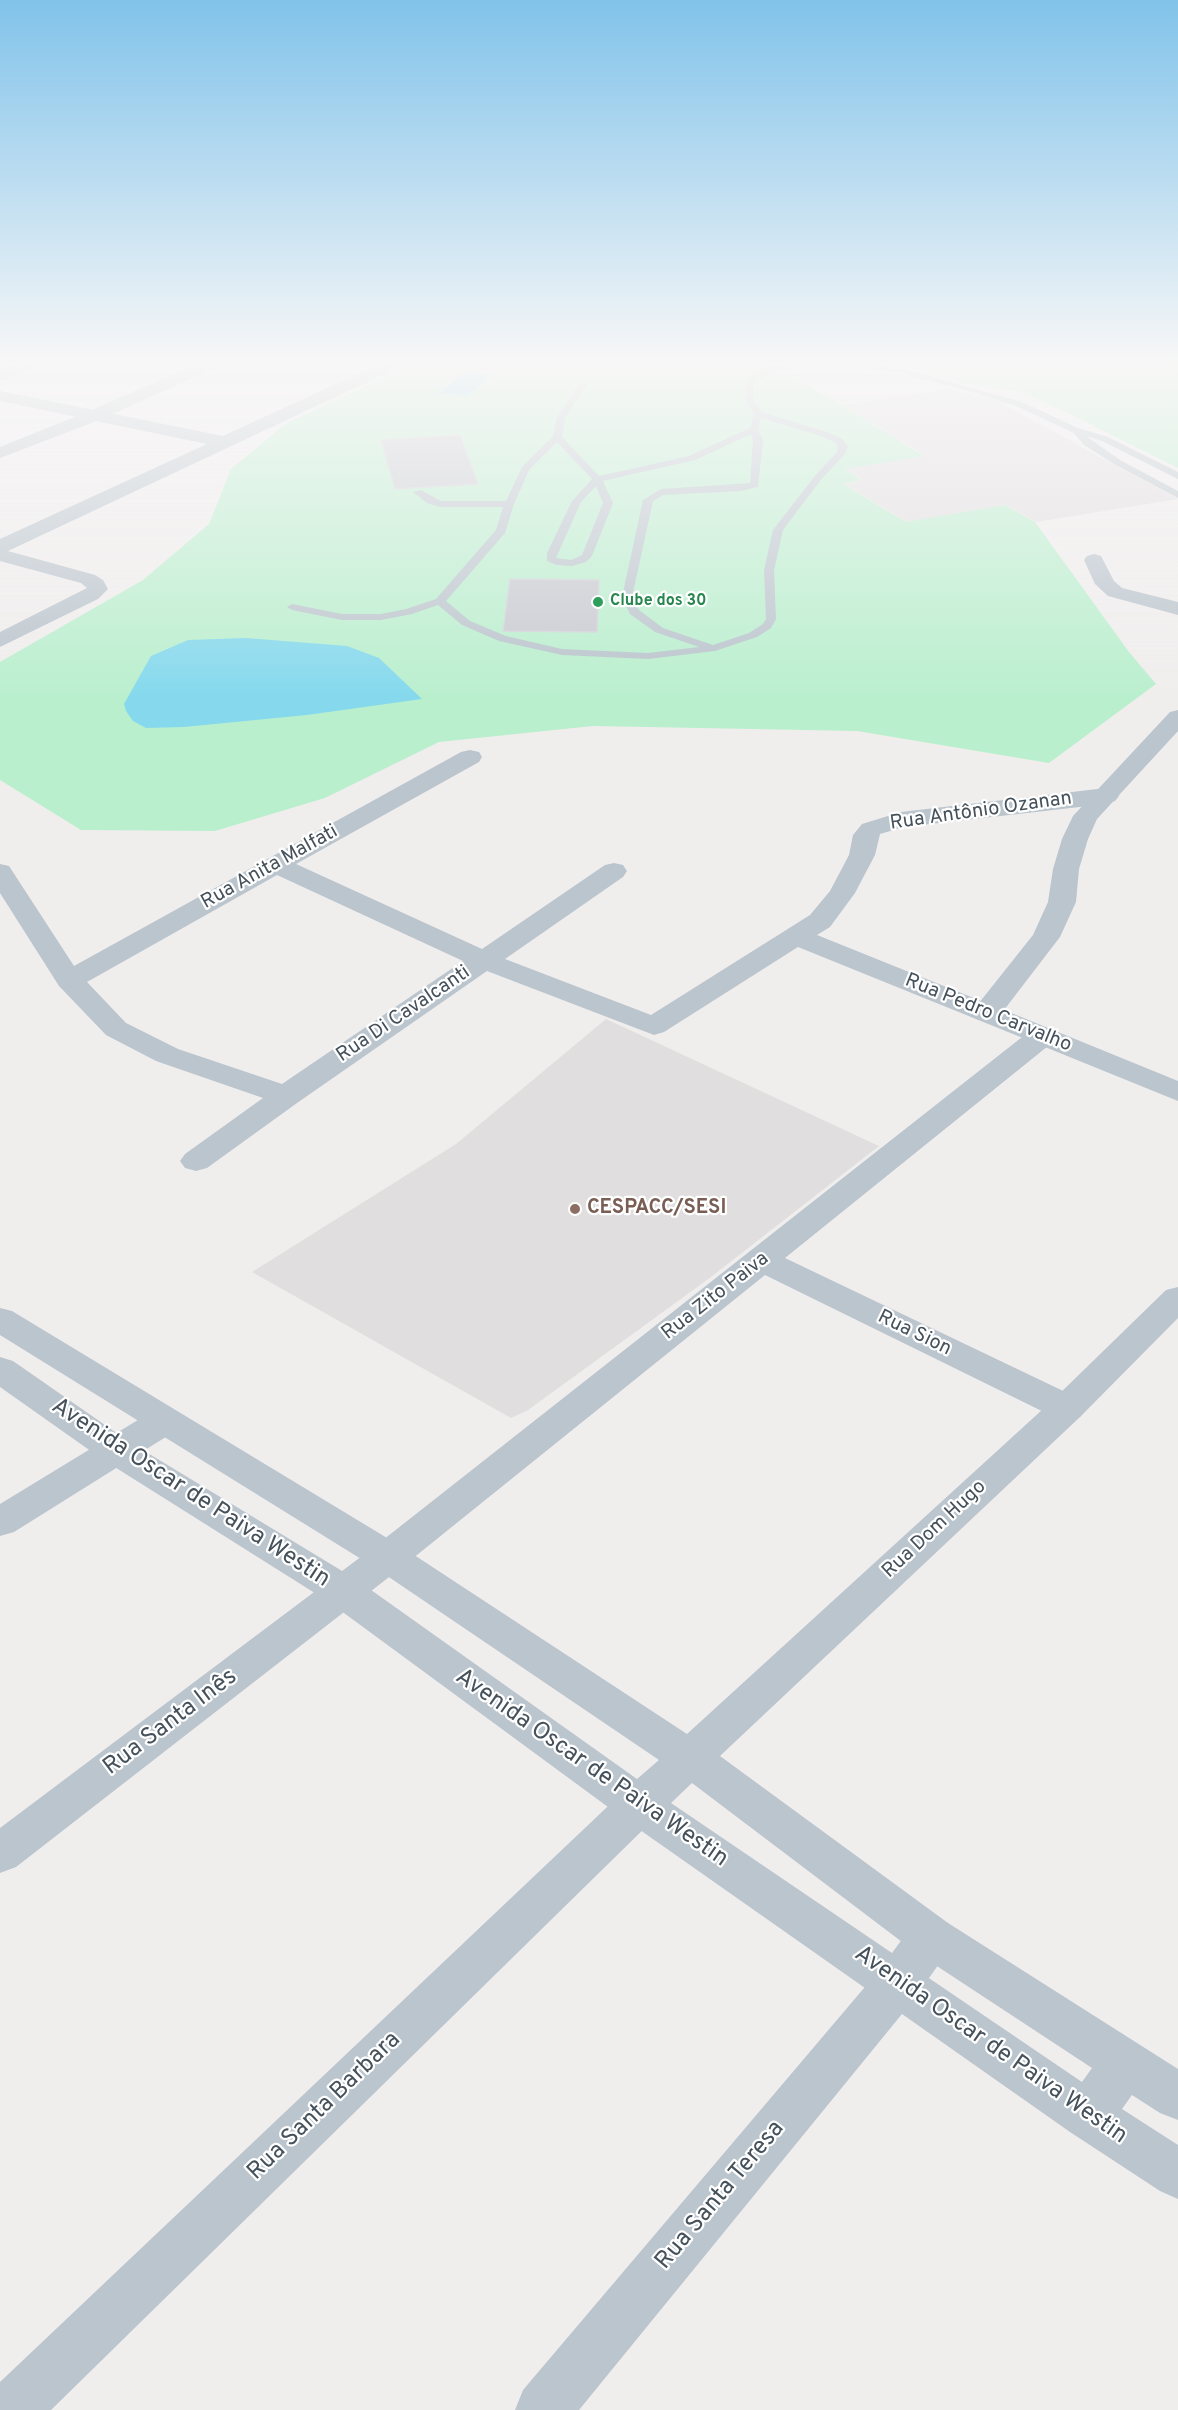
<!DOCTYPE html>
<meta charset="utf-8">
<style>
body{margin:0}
canvas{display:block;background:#f0eded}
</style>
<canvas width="1178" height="2410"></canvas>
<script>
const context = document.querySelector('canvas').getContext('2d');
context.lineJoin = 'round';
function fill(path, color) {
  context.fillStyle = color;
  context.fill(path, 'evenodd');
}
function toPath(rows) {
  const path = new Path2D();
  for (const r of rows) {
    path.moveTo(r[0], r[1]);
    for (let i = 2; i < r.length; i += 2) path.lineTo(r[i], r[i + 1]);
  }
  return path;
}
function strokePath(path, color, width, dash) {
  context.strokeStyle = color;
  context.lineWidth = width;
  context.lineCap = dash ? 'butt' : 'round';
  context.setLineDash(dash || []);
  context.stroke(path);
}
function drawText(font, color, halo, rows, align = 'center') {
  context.font = font + ' Overpass,sans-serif';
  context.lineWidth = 4.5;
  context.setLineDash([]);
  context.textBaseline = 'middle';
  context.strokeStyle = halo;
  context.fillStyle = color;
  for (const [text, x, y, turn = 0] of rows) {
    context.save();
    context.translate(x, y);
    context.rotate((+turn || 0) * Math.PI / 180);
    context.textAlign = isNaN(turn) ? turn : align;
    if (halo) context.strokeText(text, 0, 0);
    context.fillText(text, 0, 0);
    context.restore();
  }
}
const education = toPath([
 [949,389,993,399,1178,499,1036,522,1006,505,907,522,844,484,862,480,845,469,924,455,843,405],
 [606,1019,879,1146,711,1277,528,1410,511,1418,252,1272,456,1144]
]);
const green = toPath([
 [422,359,798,359,768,364,842,405,924,456,845,469,861,480,843,484,906,522,1005,505,1035,522,1129,652,1156,684,1049,763,857,731,593,726,439,742,325,798,215,831,81,830,0,780,0,662,143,580,209,524,231,469,287,423],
 [866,359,1178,359,1178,468,1064,411,1020,392,965,384,927,371]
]);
const water = toPath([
 [464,372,492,375,468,396,439,393],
 [246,638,347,646,379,658,422,699,307,715,184,727,146,728,133,721,126,711,124,704,151,656,188,640]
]);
const building = toPath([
 [460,435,478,484,395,489,381,440,460,435],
 [510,579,599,580,597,632,503,631,510,579]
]);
const service = toPath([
 [811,363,855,363,900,368,1022,402,1078,428,1108,437,1178,472,1178,479,1102,441,1086,436,1120,460,1178,491,1178,498,1114,464,1084,445,1074,433,1016,406,972,392,900,373,855,367,811,367,773,371,754,383,753,398,761,412,827,432,842,439,848,447,844,455,820,481,783,530,774,570,776,619,771,628,757,637,715,651,648,659,562,655,499,641,462,625,438,605,412,614,381,620,342,620,292,610,287,607,292,604,342,614,381,614,406,609,436,599,496,530,503,507,440,507,427,503,413,492,421,490,441,501,506,501,522,467,553,436,557,418,580,382,587,384,565,418,562,437,599,476,689,456,750,428,754,414,745,398,747,380,768,367,811,363],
 [761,418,821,436,836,443,838,447,837,452,814,477,773,530,764,570,766,619,763,624,749,633,713,645,663,628,639,610,632,597,653,501,663,495,741,491,758,487,763,440,758,429,761,418],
 [751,434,753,440,750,483,661,489,643,500,622,597,630,614,655,632,699,647,648,653,562,649,506,636,470,621,446,601,505,533,514,504,529,470,557,442,592,479,572,501,547,553,547,561,557,565,572,566,586,562,592,556,613,503,603,481,695,460,751,434],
 [596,486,603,503,582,555,571,560,556,558,581,502,596,486]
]);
const minor = toPath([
 [29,359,52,359,50,362,0,381,0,370,29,359],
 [390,359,412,359,410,362,8,551,95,575,103,580,108,589,98,599,0,647,0,632,87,588,81,583,0,561,0,539,207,444,0,401,0,391,223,436,390,359],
 [1094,554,1101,556,1114,581,1122,588,1178,602,1178,615,1108,596,1095,584,1084,560,1087,556,1094,554],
 [470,750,479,752,482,757,479,762,296,864,482,949,605,865,614,863,623,865,627,871,623,877,505,959,651,1015,810,915,830,891,849,855,853,835,862,824,901,812,1106,788,1115,791,1119,796,1115,801,1106,804,904,827,880,834,875,855,855,893,830,927,817,935,996,1007,1001,1013,996,1019,986,1022,976,1019,798,947,664,1032,654,1035,487,971,297,1103,207,1168,196,1171,185,1168,180,1161,185,1154,263,1098,156,1061,106,1035,59,986,0,893,0,864,9,866,74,966,461,752,470,750],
 [277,875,463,961,282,1084,178,1049,126,1023,87,982,277,875],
 [1042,1027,1053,1030,1057,1036,1053,1042,785,1258,1080,1399,1085,1408,1080,1417,1067,1420,1054,1417,765,1275,402,1567,16,1867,0,1873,0,1828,374,1547,1031,1030,1042,1027],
 [164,1408,177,1412,183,1421,177,1430,14,1532,0,1536,0,1504,151,1412,164,1408],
 [639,1787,655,1792,661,1805,655,1818,51,2410,0,2410,0,2382,623,1792,639,1787],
 [931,1917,948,1923,955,1937,948,1951,915,1998,579,2410,515,2410,523,2390,881,1968,914,1923,931,1917]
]);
const tertiary = toPath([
 [208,359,230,359,228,362,99,420,0,458,0,447,87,412,208,359],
 [1178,710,1178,731,1097,819,1088,839,1079,869,1076,902,1060,937,1004,1010,1178,1081,1178,1101,976,1019,971,1013,1033,935,1048,902,1053,869,1062,839,1073,816,1170,712,1178,710],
 [1178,1287,1178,1318,1080,1417,720,1756,948,1923,1178,2069,1178,2120,1160,2113,1132,2095,1122,2109,1178,2145,1178,2199,1160,2191,1070,2132,623,1818,329,1602,102,1459,0,1387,0,1357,13,1361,128,1441,357,1580,637,1779,659,1760,374,1567,0,1335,0,1308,12,1311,402,1547,687,1734,1054,1399,1166,1290,1178,1287],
 [692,1783,914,1951,1092,2068,1082,2082,671,1803,692,1783]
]);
const markers = [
 [598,602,6,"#2e9e5b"],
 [575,1209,6,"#8d6e63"]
];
const farLeisurenames = [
 ["Clube dos 30",610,602]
];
const streetNames = [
 ["Rua Antônio Ozanan",981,812,-8],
 ["Rua Anita Malfati",270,868,-29],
 ["Rua Pedro Carvalho",988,1014,22],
 ["Rua Di Cavalcanti",404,1015,-34],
 ["Rua Zito Paiva",716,1297,-38],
 ["Rua Sion",914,1334,26],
 ["Rua Dom Hugo",935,1530,-43]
];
const educationNames = [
 ["CESPACC/SESI",587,1209]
];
const nearStreetnames = [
 ["Avenida Oscar de Paiva Westin",190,1494,33],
 ["Rua Santa Inês",171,1723,-37],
 ["Avenida Oscar de Paiva Westin",591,1769,35],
 ["Avenida Oscar de Paiva Westin",990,2046,35],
 ["Rua Santa Barbara",325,2107,-44],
 ["Rua Santa Teresa",721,2196,-50]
];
fill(education, '#e1dedf');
fill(green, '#baefce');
fill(water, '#86d9ed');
fill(building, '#c7cad0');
strokePath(building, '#d1d4d9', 1.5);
fill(service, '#bbc5cd');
fill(minor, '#bbc5cd');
fill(tertiary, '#bbc5cd');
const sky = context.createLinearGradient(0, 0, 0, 696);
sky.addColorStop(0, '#81c3ea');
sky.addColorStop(0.52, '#f8f7f7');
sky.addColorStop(1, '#f8f7f700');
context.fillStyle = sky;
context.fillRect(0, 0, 1178, 696);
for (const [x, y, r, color] of markers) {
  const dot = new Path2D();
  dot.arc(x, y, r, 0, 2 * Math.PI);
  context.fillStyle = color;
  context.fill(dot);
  strokePath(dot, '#fff', 2);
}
drawText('bold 16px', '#27864d', '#fff', farLeisurenames, 'left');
drawText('20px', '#45515b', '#fff', streetNames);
drawText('bold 20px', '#785e54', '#fff', educationNames, 'left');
drawText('24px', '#45515b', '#fff', nearStreetnames);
</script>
